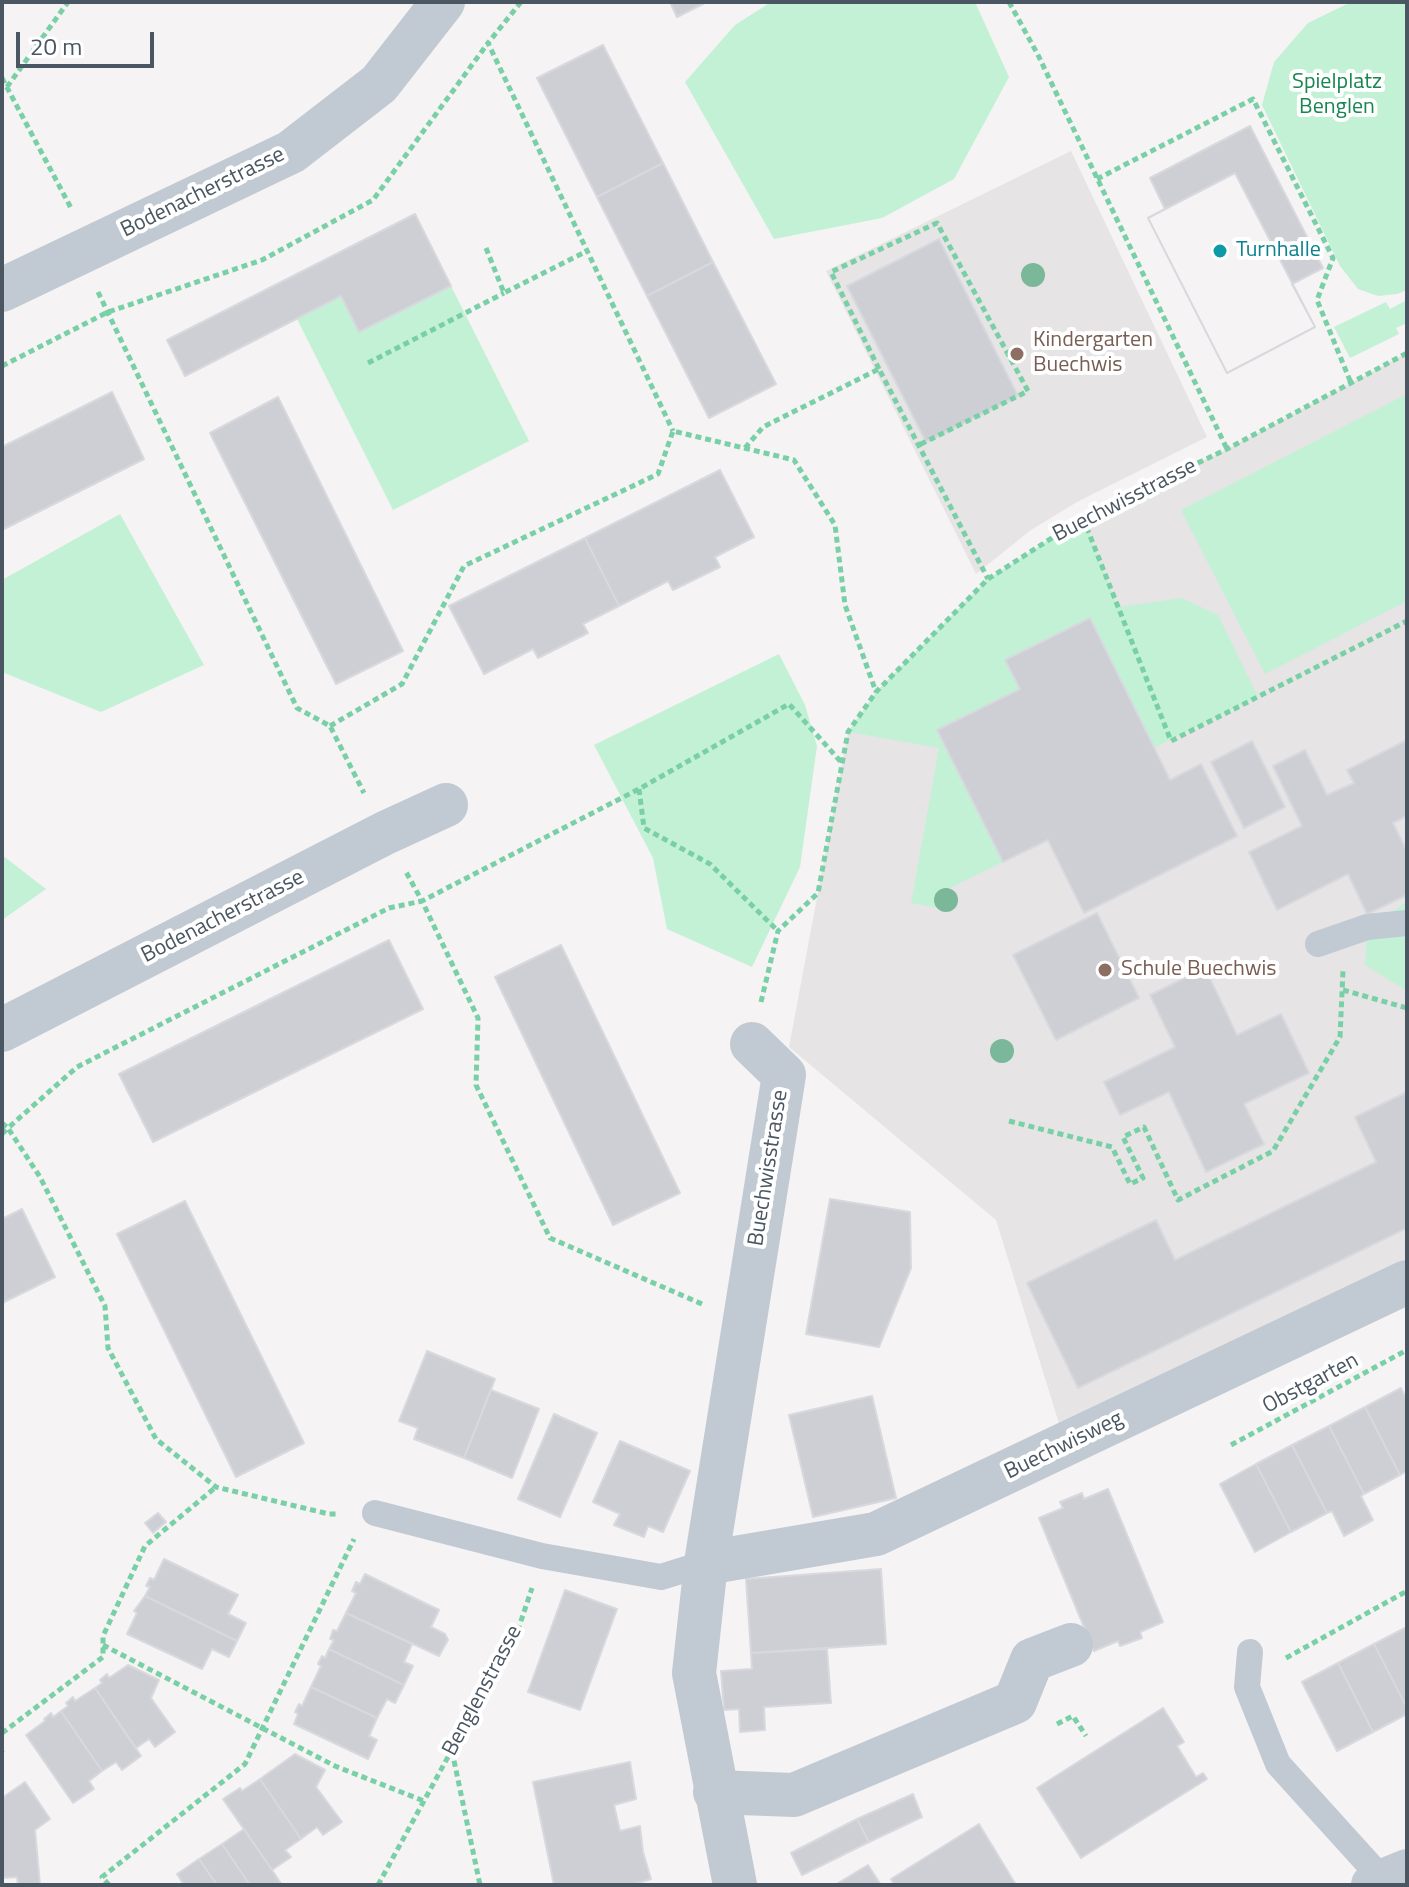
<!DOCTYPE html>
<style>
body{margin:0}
#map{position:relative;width:1409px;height:1887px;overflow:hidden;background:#f5f3f3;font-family:"Titillium Web",sans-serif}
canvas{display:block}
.frame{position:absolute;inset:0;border:4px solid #4a5661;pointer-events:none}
.scale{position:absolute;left:16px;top:32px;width:138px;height:36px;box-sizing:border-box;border:4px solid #4a5661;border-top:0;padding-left:10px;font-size:24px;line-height:28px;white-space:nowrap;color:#4a5661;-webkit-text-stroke:6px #fff;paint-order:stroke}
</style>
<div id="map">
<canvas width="1409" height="1887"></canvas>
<div class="frame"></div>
<div class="scale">20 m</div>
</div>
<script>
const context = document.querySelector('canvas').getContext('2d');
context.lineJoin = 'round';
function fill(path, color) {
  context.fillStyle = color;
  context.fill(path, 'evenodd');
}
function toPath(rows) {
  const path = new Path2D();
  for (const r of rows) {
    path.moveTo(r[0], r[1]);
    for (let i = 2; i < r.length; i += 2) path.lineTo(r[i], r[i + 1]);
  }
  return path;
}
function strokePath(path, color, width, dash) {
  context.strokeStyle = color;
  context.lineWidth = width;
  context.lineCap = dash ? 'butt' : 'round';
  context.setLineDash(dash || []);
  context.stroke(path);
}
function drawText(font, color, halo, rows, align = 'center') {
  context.font = font + ' "Titillium Web",sans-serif';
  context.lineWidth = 8;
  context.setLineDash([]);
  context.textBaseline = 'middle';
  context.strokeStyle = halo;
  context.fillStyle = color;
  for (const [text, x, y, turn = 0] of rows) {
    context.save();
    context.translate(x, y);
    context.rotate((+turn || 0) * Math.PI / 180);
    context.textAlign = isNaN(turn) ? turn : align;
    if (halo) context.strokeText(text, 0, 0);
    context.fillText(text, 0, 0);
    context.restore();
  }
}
const education = toPath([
 [1071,151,1207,437,1077,502,1031,530,976,574,826,271],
 [1407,353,1407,1282,1066,1446,996,1220,789,1047,848,732,876,692,988,579,1083,518,1227,449]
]);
const green = toPath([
 [771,2,975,2,1009,77,954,179,882,218,774,239,685,82,735,25],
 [1351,2,1407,2,1407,290,1397,294,1378,296,1358,289,1340,266,1262,105,1274,62,1308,23],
 [451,286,529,441,393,510,297,319,341,296,360,332],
 [1407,300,1407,323,1396,328,1399,334,1350,358,1334,327,1386,302,1390,309],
 [1407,394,1407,601,1265,674,1181,510],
 [120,514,204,665,101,712,2,672,2,580],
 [1083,518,1118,607,1182,598,1218,615,1258,697,1154,748,1090,618,1006,659,1020,689,937,730,1003,862,948,889,944,909,911,903,939,748,848,732,876,692,988,579],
 [779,654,805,705,817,746,800,867,752,967,667,929,653,858,594,745],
 [2,855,46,889,2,920],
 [1407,902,1407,991,1365,965,1367,927]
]);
const building = toPath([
 [670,2,702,2,703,4,677,17,670,2],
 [603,45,663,163,597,197,537,78,603,45],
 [1250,126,1323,268,1292,284,1315,327,1227,373,1148,218,1165,209,1150,178,1250,126],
 [663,163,713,262,647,296,597,197,663,163],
 [1235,173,1315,327,1227,373,1148,218,1235,173],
 [415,214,451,286,359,332,341,296,185,376,167,340,415,214],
 [939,239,1018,396,926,442,847,286,939,239],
 [713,262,776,384,709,418,647,296,713,262],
 [112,392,144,459,2,530,2,447,112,392],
 [278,397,403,651,336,684,210,433,278,397],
 [720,470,754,537,715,557,720,567,673,590,668,581,619,606,585,538,720,470],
 [585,538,619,606,583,624,588,633,538,658,533,649,484,674,449,606,585,538],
 [1090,618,1170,780,1201,764,1237,836,1084,913,1048,840,1003,862,937,730,1020,689,1005,660,1090,618],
 [1252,741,1285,807,1244,828,1211,762,1252,741],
 [1405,741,1407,746,1407,816,1393,823,1407,851,1407,895,1367,914,1348,874,1277,910,1249,852,1302,826,1273,766,1305,750,1327,795,1354,783,1347,770,1405,741],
 [1097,913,1139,998,1056,1040,1013,955,1097,913],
 [389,940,423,1009,153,1142,119,1074,389,940],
 [561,945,680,1193,613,1225,495,977,561,945],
 [1205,968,1237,1035,1281,1014,1309,1073,1244,1104,1264,1144,1206,1172,1169,1092,1120,1115,1104,1082,1175,1047,1150,995,1205,968],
 [1407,1092,1407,1228,1078,1388,1027,1283,1156,1220,1175,1260,1376,1162,1355,1117,1407,1092],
 [830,1199,910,1212,911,1268,879,1347,806,1334,830,1199],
 [185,1201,304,1443,236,1477,117,1234,185,1201],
 [22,1209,55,1277,2,1303,2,1219,22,1209],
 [427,1351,495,1379,464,1458,414,1439,418,1428,399,1421,427,1351],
 [1401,1388,1407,1400,1407,1471,1400,1475,1365,1407,1401,1388],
 [491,1390,539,1409,512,1478,464,1458,491,1390],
 [872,1396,896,1498,813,1517,789,1415,872,1396],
 [1365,1407,1400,1475,1364,1494,1329,1426,1365,1407],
 [554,1414,597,1433,560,1517,518,1499,554,1414],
 [1329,1426,1364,1494,1361,1496,1373,1520,1344,1536,1332,1511,1327,1513,1292,1445,1329,1426],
 [620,1441,690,1471,663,1532,648,1526,644,1537,614,1525,620,1514,593,1502,620,1441],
 [1292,1445,1327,1513,1291,1532,1256,1464,1292,1445],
 [1256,1464,1291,1532,1255,1552,1220,1484,1256,1464],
 [1108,1489,1163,1622,1140,1632,1142,1638,1120,1646,1118,1641,1094,1651,1039,1518,1063,1508,1060,1502,1082,1493,1084,1499,1108,1489],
 [158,1513,166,1522,153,1533,145,1523,158,1513],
 [164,1559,238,1595,228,1614,246,1623,237,1641,145,1596,150,1587,146,1586,150,1578,154,1580,164,1559],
 [881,1569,886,1644,751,1653,746,1579,881,1569],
 [365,1574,439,1610,431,1627,445,1634,448,1640,439,1656,346,1613,356,1593,352,1591,356,1582,360,1584,365,1574],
 [565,1590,617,1609,580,1710,528,1692,565,1590],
 [145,1596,237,1641,229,1657,212,1649,202,1669,127,1634,137,1613,134,1611,145,1596],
 [346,1613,412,1644,404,1662,413,1666,404,1685,329,1649,334,1640,330,1639,333,1630,337,1631,346,1613],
 [1407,1627,1407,1708,1374,1644,1407,1627],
 [1374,1644,1407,1708,1407,1714,1373,1732,1338,1663,1374,1644],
 [329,1649,404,1685,395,1703,387,1699,377,1718,311,1687,321,1666,318,1664,322,1656,325,1658,329,1649],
 [827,1649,831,1703,764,1707,765,1730,740,1732,739,1709,724,1710,721,1671,752,1669,751,1653,827,1649],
 [1338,1663,1373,1732,1337,1751,1302,1682,1338,1663],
 [128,1665,159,1680,151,1698,175,1732,155,1747,149,1739,136,1748,95,1688,102,1683,100,1680,107,1674,109,1678,128,1665],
 [311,1687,377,1718,369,1736,377,1740,368,1759,294,1724,298,1714,295,1712,299,1704,302,1706,311,1687],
 [95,1688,141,1756,122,1770,116,1762,102,1771,61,1711,68,1706,66,1703,73,1697,75,1701,95,1688],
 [1163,1708,1184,1742,1177,1746,1196,1777,1203,1773,1207,1779,1081,1858,1037,1788,1163,1708],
 [61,1711,102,1771,89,1781,94,1789,73,1803,26,1735,45,1721,44,1719,51,1713,53,1717,61,1711],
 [295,1754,325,1770,316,1787,342,1822,323,1835,317,1827,301,1839,260,1779,295,1754],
 [630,1762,636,1799,614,1805,620,1831,640,1826,643,1852,651,1879,631,1885,554,1885,533,1782,630,1762],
 [260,1779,301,1839,285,1850,291,1857,272,1870,223,1799,240,1788,242,1791,260,1779],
 [25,1782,50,1819,35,1830,40,1885,18,1885,17,1877,2,1878,2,1798,25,1782],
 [913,1794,922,1817,869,1842,857,1819,913,1794],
 [857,1819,869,1842,802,1875,791,1853,857,1819],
 [979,1824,1016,1885,894,1885,891,1879,979,1824],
 [244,1829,272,1870,282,1885,250,1885,222,1844,244,1829],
 [222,1844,250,1885,217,1885,199,1859,222,1844],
 [199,1859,217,1885,184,1885,177,1874,199,1859],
 [868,1865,881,1885,835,1885,868,1865]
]);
const path = toPath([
 [521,2,488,43,673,431],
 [1009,2,1038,55,1227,449],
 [2,78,71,208],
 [7,87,68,2],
 [1097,179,1253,99,1333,258,1317,300,1351,383],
 [486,248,504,293,587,251],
 [98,292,297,708,330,726,364,793],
 [368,363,504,293],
 [2,366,108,312,262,260,373,200,488,43],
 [879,369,831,272,937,223,1028,391,919,445],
 [745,448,763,427,879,369,988,579],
 [1083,518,1171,741,1407,621],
 [330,726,402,684,464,566,658,474,673,431,794,460,835,525,845,605,876,692],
 [639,789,644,828,710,864,778,931],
 [1343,990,1407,1008],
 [761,1002,778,931,818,893,848,732,876,692,988,579,1083,518,1227,449,1407,353],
 [1009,1121,1112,1147,1130,1184,1143,1178,1123,1137,1144,1127,1178,1200,1273,1151,1340,1037,1343,971],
 [2,1123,8,1128,77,1067,389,908,422,901,406,872],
 [2,1134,8,1128,40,1177,105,1306,108,1348,156,1439,216,1487,329,1514,338,1514],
 [702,1304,550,1238,476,1085,478,1018,422,901,639,789,789,704,842,763],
 [1231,1445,1407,1350],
 [103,1645,335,1766,424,1801],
 [1286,1658,1407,1591],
 [1057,1724,1073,1716,1086,1736],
 [2,1733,103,1657,103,1636,145,1546,216,1487],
 [2,1751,2,1752],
 [452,1751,480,1885],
 [109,1885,102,1877,245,1764,354,1539],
 [378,1885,519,1627,532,1588]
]);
const service = toPath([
 [1318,944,1367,927,1407,923],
 [375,1513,542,1556,661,1577,706,1563],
 [1250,1652,1247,1687,1278,1764,1384,1881]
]);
const minor = toPath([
 [2,290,291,152,379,84,443,2],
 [2,1030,385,833,446,805],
 [706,1563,876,1534,1407,1282],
 [715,1792,794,1795,1015,1702,1032,1660,1071,1645],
 [735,1885,694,1673,706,1563,784,1075,752,1044],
 [1373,1885,1407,1871]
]);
const trees = [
 [1033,275],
 [946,900],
 [1002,1051]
];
const markers = [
 [1220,251,8,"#0f9aa8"],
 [1017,354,8,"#8d6e63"],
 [1105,970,8,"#8d6e63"]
];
const parkNames = [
 ["Spielplatz",1337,83],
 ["Benglen",1337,108]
];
const streetNames = [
 ["Bodenacherstrasse",203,193,-26],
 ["Buechwisstrasse",1125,501,-27],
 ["Bodenacherstrasse",223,917,-27],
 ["Buechwisstrasse",769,1168,-81],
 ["Obstgarten",1311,1384,-28],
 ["Buechwisweg",1064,1446,-26],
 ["Benglenstrasse",483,1691,-62]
];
const cultureNames = [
 ["Turnhalle",1236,251]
];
const educationNames = [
 ["Kindergarten",1033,341],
 ["Buechwis",1033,366],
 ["Schule Buechwis",1121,970]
];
fill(education, '#e6e4e5');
fill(green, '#c3f1d5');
fill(building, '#cdcfd5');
strokePath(building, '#d7d9de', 2);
strokePath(path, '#7ad0a6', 5, [6, 4]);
strokePath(service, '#c1cad2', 26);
strokePath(minor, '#c1cad2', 44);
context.fillStyle = '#7bb799';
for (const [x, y] of trees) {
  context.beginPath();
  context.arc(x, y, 12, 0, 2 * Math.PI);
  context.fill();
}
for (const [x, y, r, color] of markers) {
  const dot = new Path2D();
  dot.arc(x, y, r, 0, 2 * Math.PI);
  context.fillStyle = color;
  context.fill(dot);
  strokePath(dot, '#fff', 3);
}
drawText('22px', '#17864f', '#fff', parkNames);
drawText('22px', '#4a5661', '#fff', streetNames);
drawText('22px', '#0d838f', '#fff', cultureNames, 'left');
drawText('22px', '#785e54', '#fff', educationNames, 'left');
</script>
